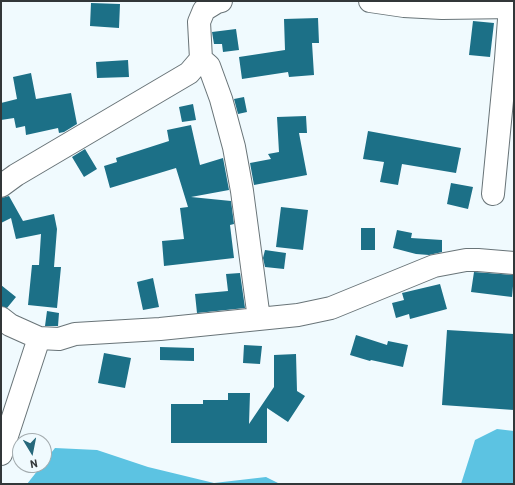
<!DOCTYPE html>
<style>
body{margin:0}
#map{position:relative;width:515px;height:485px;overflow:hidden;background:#f0fafe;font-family:Barlow,sans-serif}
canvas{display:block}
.frame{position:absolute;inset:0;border:2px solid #323739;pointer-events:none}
.north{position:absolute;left:12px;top:433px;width:40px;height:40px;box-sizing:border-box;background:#f0fafe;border:1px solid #a4acaf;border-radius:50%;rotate:170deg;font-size:11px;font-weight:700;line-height:16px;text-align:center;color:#323739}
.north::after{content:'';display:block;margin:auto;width:14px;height:18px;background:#26687b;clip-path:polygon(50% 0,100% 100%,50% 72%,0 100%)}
</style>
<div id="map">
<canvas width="515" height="485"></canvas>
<div class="frame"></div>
<div class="north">N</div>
</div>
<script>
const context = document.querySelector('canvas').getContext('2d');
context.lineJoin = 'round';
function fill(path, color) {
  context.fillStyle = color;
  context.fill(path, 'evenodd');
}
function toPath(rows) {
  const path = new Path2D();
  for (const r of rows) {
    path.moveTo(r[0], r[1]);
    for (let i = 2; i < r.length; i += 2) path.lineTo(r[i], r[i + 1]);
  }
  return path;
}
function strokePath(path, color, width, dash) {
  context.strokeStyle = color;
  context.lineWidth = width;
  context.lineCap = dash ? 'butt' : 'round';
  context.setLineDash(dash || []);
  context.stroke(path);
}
const forest = toPath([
 [497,429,514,431,514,484,461,484,475,440],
 [55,448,97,450,148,467,214,483,266,477,280,484,27,484,42,465,44,465,44,462]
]);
const building = toPath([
 [91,3,120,4,119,28,90,26],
 [318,18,319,43,312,43,314,75,289,77,288,72,242,79,239,57,285,50,284,19],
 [473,21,494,23,490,57,469,55],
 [236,29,239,50,223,52,222,44,214,44,212,32],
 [128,60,129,77,97,78,96,62],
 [31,73,36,99,71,93,77,124,64,132,59,133,58,128,26,135,25,126,16,128,14,118,1,120,1,103,17,99,13,77],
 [244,97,247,112,238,114,234,99],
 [193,104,196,120,182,122,179,107],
 [306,116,307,133,299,133,307,175,254,185,250,163,271,159,268,154,279,152,277,117],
 [191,125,200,165,223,158,229,190,191,197,231,201,234,224,230,225,234,258,164,266,162,241,184,239,180,208,188,207,176,168,110,188,104,166,117,162,116,158,169,141,167,130],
 [368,131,461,148,456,173,402,164,398,185,380,182,384,162,363,159],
 [85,149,97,169,84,177,72,157],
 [451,183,473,187,468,209,447,204],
 [9,196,23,221,54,214,57,229,54,267,61,267,57,308,28,305,32,265,39,265,41,234,16,239,11,218,1,223,1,198],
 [281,207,308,210,303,250,276,247],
 [361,228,375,228,375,250,361,250],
 [397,230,412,233,411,238,442,240,442,252,429,255,416,254,393,248],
 [265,250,286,253,284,269,265,267,263,258],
 [474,272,514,275,512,297,471,292],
 [240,273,245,308,197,313,195,294,228,291,226,274],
 [153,278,159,307,143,310,137,282],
 [440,284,447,309,410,319,409,314,396,318,392,303,404,300,402,293],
 [1,285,16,297,7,308,1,306],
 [47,311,59,313,58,326,45,326],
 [447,330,514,334,514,410,442,405],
 [356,335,387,345,388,341,408,345,403,367,371,360,370,361,350,355],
 [244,345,262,346,260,364,243,363],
 [160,347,194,348,194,361,160,360],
 [104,353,131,358,125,388,98,383],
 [296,354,297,391,305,396,288,422,267,408,267,443,171,443,171,404,203,404,203,400,228,400,228,393,250,393,249,424,274,387,274,355]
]);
const minor = toPath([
 [370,1,404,6,442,8,514,7],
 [201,59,209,66,221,99,234,147,242,191,259,319],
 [1,186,16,175,189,73,201,59,199,22,204,10,217,2,221,1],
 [493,194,506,59,510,6,512,1],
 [1,318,10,325,39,338,59,339,75,334,160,329,298,315,331,308,434,266,466,260,478,260,514,263],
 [1,454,39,338]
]);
fill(forest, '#5cc3e2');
fill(building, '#1c7087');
strokePath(minor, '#697478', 24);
strokePath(minor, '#fff', 22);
</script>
